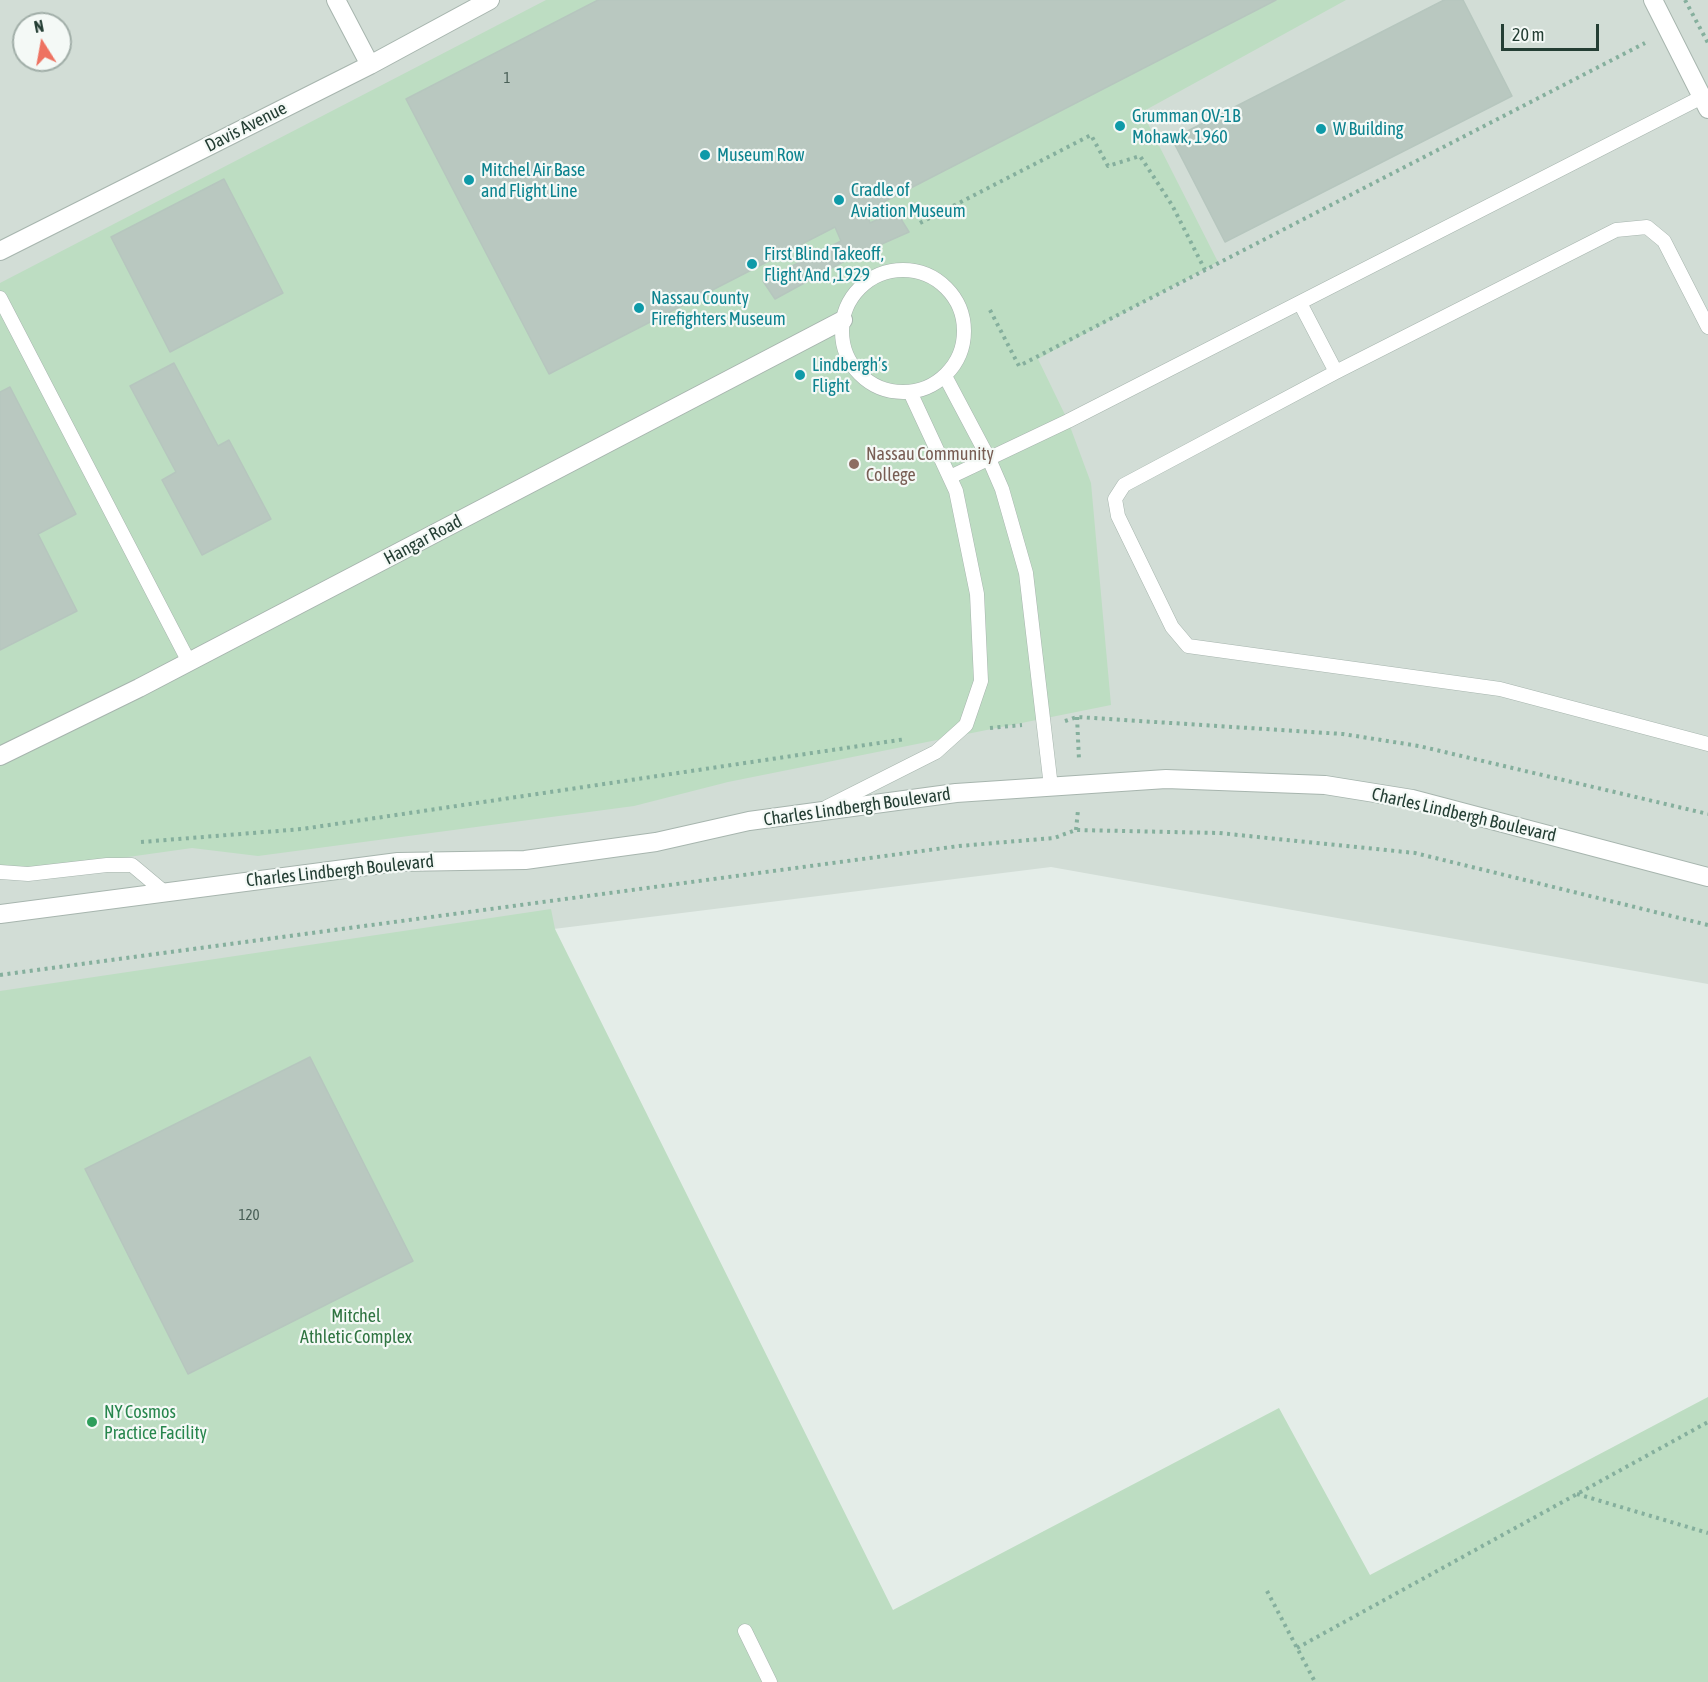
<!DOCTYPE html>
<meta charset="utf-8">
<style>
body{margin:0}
#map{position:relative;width:1708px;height:1682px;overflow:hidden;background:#e4ede8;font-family:"Asap Condensed",sans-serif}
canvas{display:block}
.north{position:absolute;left:12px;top:12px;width:60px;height:60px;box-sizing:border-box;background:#f4f9f6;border:2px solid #a1aea8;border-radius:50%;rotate:349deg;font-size:16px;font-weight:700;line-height:24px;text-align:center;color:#243e34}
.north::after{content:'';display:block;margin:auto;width:21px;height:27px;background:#ee7261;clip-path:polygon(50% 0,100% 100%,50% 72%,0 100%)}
.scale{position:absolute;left:1501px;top:24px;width:98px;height:27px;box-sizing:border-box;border:3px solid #243e34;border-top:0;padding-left:8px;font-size:18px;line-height:21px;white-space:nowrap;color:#243e34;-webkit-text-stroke:4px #f4f9f6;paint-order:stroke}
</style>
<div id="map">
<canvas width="1708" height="1682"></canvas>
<div class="north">N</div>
<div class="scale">20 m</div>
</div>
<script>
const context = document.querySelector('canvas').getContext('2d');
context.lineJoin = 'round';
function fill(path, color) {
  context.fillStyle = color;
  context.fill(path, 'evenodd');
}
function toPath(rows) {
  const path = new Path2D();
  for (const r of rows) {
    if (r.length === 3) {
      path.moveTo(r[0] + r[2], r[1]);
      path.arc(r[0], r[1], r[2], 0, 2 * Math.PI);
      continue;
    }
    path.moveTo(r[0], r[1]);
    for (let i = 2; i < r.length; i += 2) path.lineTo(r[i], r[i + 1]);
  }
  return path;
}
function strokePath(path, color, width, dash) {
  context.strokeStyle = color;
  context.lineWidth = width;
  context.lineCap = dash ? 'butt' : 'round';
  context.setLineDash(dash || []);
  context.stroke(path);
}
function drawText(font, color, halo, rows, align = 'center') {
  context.font = font + ' "Asap Condensed",sans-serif';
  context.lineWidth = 4.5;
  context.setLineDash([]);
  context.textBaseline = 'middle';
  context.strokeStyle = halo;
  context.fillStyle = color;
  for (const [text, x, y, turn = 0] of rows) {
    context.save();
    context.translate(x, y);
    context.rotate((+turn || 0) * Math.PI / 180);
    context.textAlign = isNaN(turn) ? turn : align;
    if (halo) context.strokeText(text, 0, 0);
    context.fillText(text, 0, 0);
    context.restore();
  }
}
const built = toPath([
 [0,0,1708,0,1708,984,1051,867,0,998],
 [24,24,60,24,60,60,24,60]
]);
const green = toPath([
 [546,0,1346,0,1142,112,1218,262,1038,359,1068,421,1091,483,1111,705,728,782,634,806,258,856,192,848,0,875,0,283],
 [551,909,555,929,893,1610,1279,1408,1370,1575,1708,1397,1708,1682,0,1682,0,991]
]);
const building = toPath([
 [598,0,1276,0,866,211,870,223,896,211,909,232,850,258,775,299,763,281,841,241,835,227,549,374,406,99,598,0],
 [1444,0,1463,0,1512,96,1225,242,1172,139,1444,0],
 [224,179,283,293,170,352,111,237,224,179],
 [174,363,218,446,229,440,271,519,202,555,162,480,176,472,130,386,174,363],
 [10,387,76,514,38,534,77,611,0,650,0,392,10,387],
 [310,1057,413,1261,188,1374,85,1169,310,1057]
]);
const path = toPath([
 [1685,0,1708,43],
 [920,223,1091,135,1108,166,1140,156,1172,205,1205,270],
 [990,310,1019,366,1645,43],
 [1077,717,1079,760],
 [1065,721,1077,717,1343,734,1419,746,1708,814],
 [990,728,1022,725],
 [1076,830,1078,810],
 [141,842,302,829,906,739],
 [0,975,959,846,1054,838,1076,830,1219,833,1415,853,1708,925],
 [1577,1494,1708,1533],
 [1267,1591,1315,1682],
 [1297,1648,1708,1422]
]);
const service = toPath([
 [903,331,61],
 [0,298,189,662],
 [1300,303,1336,372],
 [1708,327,1664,241,1647,227,1616,230,1336,372,1124,485,1115,499,1118,516,1172,627,1188,646,1500,689,1708,744],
 [945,376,989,459,1002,489,1026,573,1051,787],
 [950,477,1068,421,1702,97],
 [827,807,936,752,966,725,981,681,977,594,956,491,911,394],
 [0,872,28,874,107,865,132,865,163,891],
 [745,1631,770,1682]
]);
const minor = toPath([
 [336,0,370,65],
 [1653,0,1708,109],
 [0,251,370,65,490,0],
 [0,756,139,688,843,320]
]);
const tertiary = toPath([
 [0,914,398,862,525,860,656,842,749,821,956,793,1166,779,1325,785,1412,799,1708,877]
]);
const markers = [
 [1120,126,6,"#0f9aa8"],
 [1321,129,6,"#0f9aa8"],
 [705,155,6,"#0f9aa8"],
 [469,180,6,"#0f9aa8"],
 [839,200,6,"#0f9aa8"],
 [752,264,6,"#0f9aa8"],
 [639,308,6,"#0f9aa8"],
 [800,375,6,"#0f9aa8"],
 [854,464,6,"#8d6e63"],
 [92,1422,6,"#2e9e5b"]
];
const numberNames = [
 ["1",507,78],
 ["120",249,1215]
];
const cultureNames = [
 ["Grumman OV-1B",1132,116],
 ["Mohawk, 1960",1132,137],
 ["W Building",1333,129],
 ["Museum Row",717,155],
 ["Mitchel Air Base",481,170],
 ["and Flight Line",481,191],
 ["Cradle of",851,190],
 ["Aviation Museum",851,211],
 ["First Blind Takeoff,",764,254],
 ["Flight And ,1929",764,275],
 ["Nassau County",651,298],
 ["Firefighters Museum",651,319],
 ["Lindbergh’s",812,365],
 ["Flight",812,386]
];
const streetNames = [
 ["Davis Avenue",246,127,-27],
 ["Hangar Road",423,540,-28],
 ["Charles Lindbergh Boulevard",857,807,-8],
 ["Charles Lindbergh Boulevard",1464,815,13],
 ["Charles Lindbergh Boulevard",340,871,-6]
];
const educationNames = [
 ["Nassau Community",866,454],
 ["College",866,475]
];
const parkNames = [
 ["Mitchel",356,1316],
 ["Athletic Complex",356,1337]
];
const leisureNames = [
 ["NY Cosmos",104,1412],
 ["Practice Facility",104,1433]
];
fill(built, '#d2ddd6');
fill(green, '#bdddc2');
fill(building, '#b9c8c0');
strokePath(building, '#b6c6be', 1.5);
strokePath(service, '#a7b5ae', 15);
strokePath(minor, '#a7b5ae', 20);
strokePath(tertiary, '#a7b5ae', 20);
strokePath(path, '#85af9d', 4, [3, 4.5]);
strokePath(service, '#fff', 14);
strokePath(minor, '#fff', 18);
strokePath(tertiary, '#fff', 18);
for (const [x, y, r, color] of markers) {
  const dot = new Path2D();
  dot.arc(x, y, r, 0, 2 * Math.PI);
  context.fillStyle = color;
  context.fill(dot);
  strokePath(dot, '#f4f9f6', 2);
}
drawText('15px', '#496057', null, numberNames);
drawText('18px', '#0d838f', '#f4f9f6', cultureNames, 'left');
drawText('18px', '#243e34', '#f4f9f6', streetNames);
drawText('18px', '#785e54', '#f4f9f6', educationNames, 'left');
drawText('18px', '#2f7441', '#f4f9f6', parkNames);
drawText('18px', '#27864d', '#f4f9f6', leisureNames, 'left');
</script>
